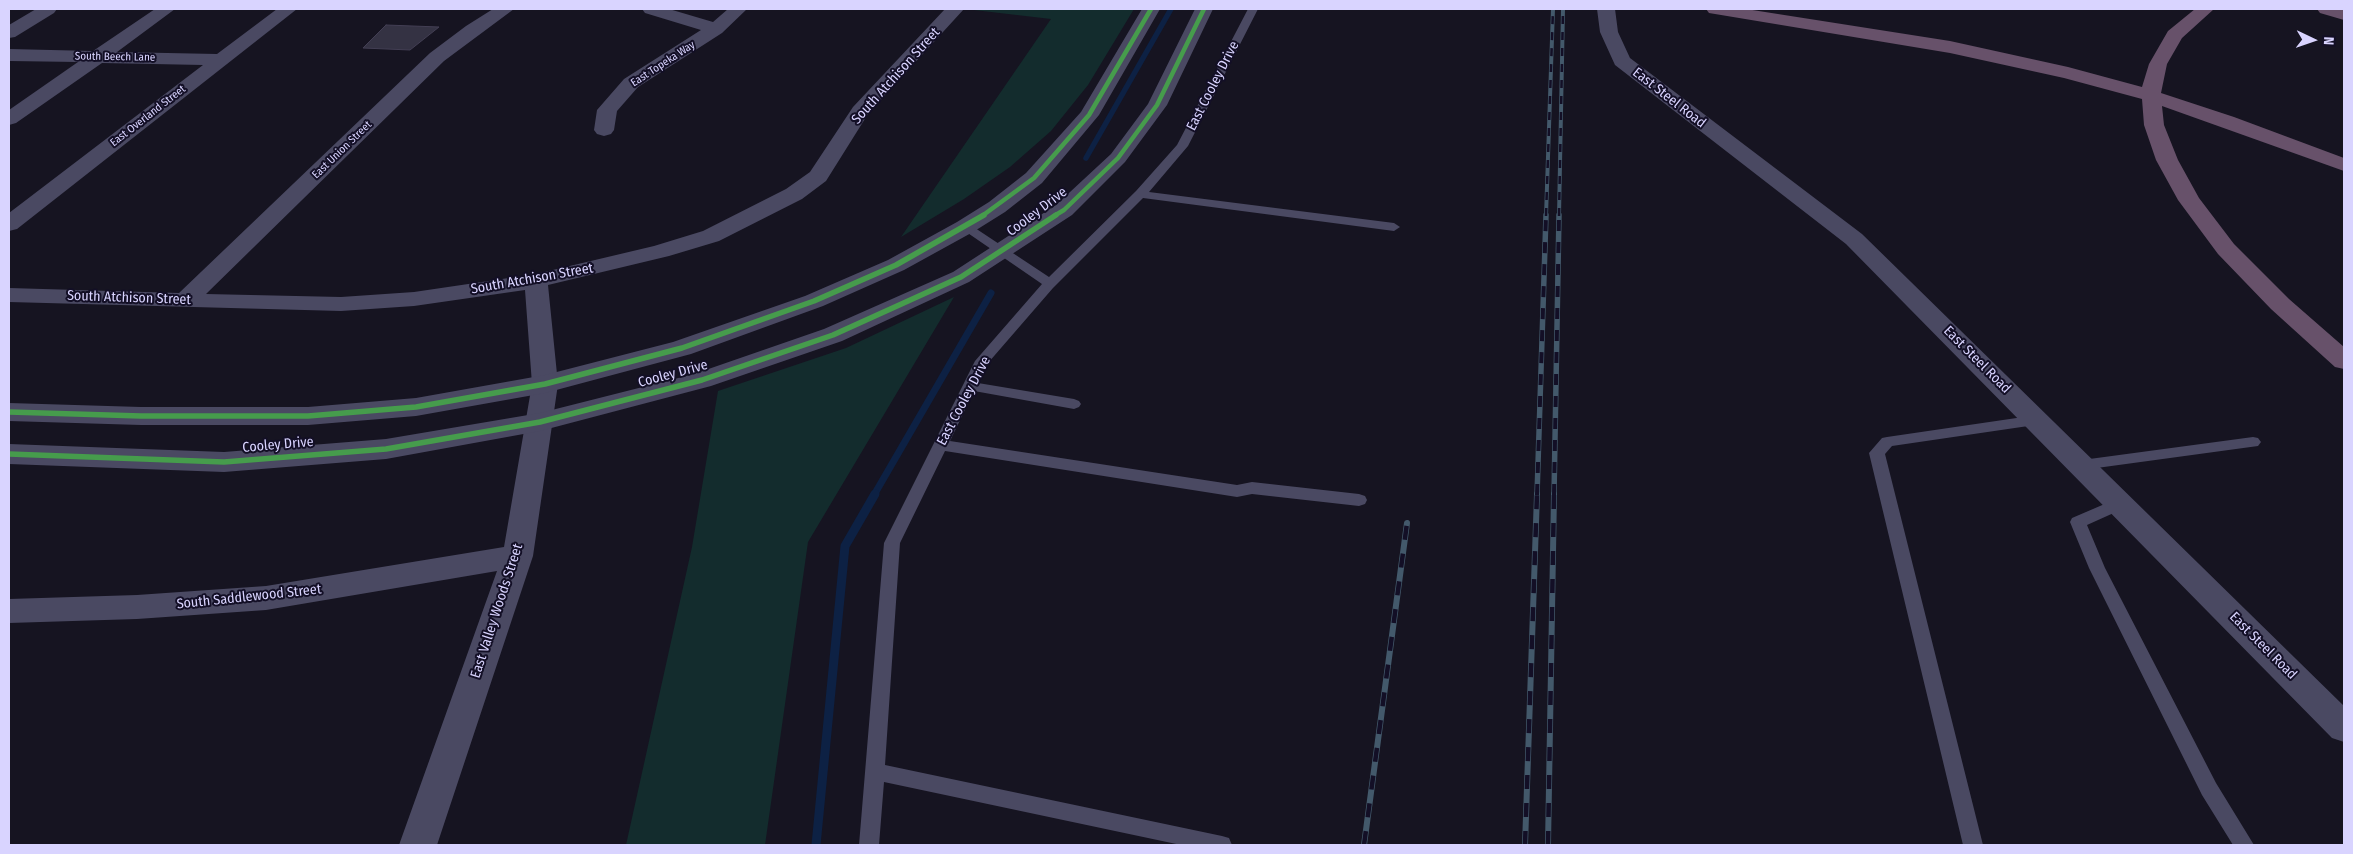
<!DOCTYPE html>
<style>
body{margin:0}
#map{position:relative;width:2353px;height:854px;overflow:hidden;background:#161421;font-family:"Fira Sans Condensed",sans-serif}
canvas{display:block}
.frame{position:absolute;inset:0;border:10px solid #d9d4ff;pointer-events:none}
.north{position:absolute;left:2288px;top:15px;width:50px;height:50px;-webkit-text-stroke:4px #130f26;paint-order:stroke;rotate:93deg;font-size:14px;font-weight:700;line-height:20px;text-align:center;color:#d9d4ff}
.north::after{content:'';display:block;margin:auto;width:18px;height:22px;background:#d9d4ff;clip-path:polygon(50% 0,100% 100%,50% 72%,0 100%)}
</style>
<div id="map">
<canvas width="2353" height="854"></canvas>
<div class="frame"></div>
<div class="north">N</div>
</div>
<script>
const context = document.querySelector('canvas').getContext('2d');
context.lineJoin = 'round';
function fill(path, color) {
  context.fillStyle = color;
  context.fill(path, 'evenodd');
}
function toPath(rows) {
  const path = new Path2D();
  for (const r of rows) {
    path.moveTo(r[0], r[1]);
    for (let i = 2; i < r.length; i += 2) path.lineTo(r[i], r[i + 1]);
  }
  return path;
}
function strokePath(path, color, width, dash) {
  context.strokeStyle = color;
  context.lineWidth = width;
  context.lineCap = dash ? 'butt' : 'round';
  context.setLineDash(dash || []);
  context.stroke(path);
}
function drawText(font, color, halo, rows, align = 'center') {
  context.font = font + ' "Fira Sans Condensed",sans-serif';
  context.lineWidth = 4;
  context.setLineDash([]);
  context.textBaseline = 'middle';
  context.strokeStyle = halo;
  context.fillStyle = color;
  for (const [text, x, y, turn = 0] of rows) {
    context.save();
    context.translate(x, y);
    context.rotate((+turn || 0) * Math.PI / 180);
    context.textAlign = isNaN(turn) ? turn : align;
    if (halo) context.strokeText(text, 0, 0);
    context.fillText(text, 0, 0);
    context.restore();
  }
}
const green = toPath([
 [976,9,1134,9,1088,85,1051,131,1010,167,964,199,901,237,1051,19,974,10],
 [954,297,808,542,765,845,626,845,692,547,718,391,846,348]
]);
const streamFar2 = toPath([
 [1086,158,1171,9]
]);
const streamFar1 = toPath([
 [874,495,991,293]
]);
const stream = toPath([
 [816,845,845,546,875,494]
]);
const building = toPath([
 [386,25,439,27,410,50,363,48,386,25]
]);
const service = toPath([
 [1248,9,1258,9,1188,146,1149,192,1394,223,1400,227,1394,231,1143,198,1053,288,988,363,978,383,1074,399,1079,401,1081,404,1079,407,1074,409,974,391,950,441,1237,485,1252,482,1359,494,1365,496,1367,500,1365,504,1359,506,1252,494,1237,497,945,451,900,543,885,765,1222,836,1229,838,1232,845,1181,845,884,782,879,845,859,845,884,543,975,361,1042,284,959,227,961,224,969,224,1049,277,1136,191,1177,145,1248,9],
 [2037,415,2042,416,2044,420,2042,424,1892,446,1885,454,1983,845,1963,845,1869,453,1882,438,1887,437,2037,415],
 [2253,437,2258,438,2261,442,2258,446,2082,470,2077,469,2074,465,2077,461,2082,460,2253,437],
 [2121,497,2127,499,2129,503,2127,507,2087,525,2105,568,2216,783,2254,845,2233,845,2202,795,2089,568,2070,522,2072,518,2121,497]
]);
const minor = toPath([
 [36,9,57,9,54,13,15,37,9,38,9,25,36,9],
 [155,9,175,9,117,52,217,54,277,9,297,9,17,229,9,231,9,213,203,65,102,63,16,123,9,125,9,110,78,62,9,61,9,49,93,51,155,9],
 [493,9,514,9,444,61,206,294,341,297,414,292,536,274,654,246,703,231,786,189,810,172,853,107,945,9,964,9,868,114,826,181,802,199,719,241,669,256,548,285,558,384,533,556,437,845,399,845,497,571,266,610,137,619,9,623,9,599,137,595,266,586,504,547,532,384,525,290,414,306,341,311,9,302,9,288,179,293,430,53,466,26,493,9],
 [642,9,669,9,713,22,728,9,747,9,722,33,638,87,617,111,614,130,611,134,604,136,597,134,594,130,597,110,624,79,701,30,645,13,642,9],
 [1597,9,1615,9,1618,32,1630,58,1862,234,2344,706,2344,742,2332,738,1846,244,1615,65,1600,32,1597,9]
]);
const tertiary = toPath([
 [1142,9,1160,9,1099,115,1042,183,1005,212,973,232,904,270,823,306,691,354,545,393,416,416,308,425,141,425,9,421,9,403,141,407,308,407,416,398,545,375,673,342,805,296,888,260,957,222,989,202,1026,173,1081,112,1142,9],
 [1195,9,1213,9,1167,105,1125,162,1072,215,969,282,842,341,711,386,540,431,386,459,224,472,9,464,9,444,224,452,386,439,540,413,694,374,824,329,953,272,1056,205,1111,154,1148,104,1195,9]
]);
const motorway = toPath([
 [1706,9,1746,9,1950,41,2068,67,2142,87,2149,64,2168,31,2195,9,2214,9,2182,38,2167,64,2161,93,2234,117,2344,158,2344,171,2162,106,2164,125,2178,160,2199,198,2234,244,2289,299,2344,347,2344,369,2335,367,2271,309,2218,254,2178,200,2156,160,2144,125,2142,99,2064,78,1950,53,1715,14,1709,13,1706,9],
 [2317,9,2344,9,2344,20,2320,13,2317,9]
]);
const railFar2 = toPath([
 [1546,216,1553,9],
 [1559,216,1563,9]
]);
const railFar1 = toPath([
 [1537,495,1546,215],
 [1554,495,1559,215]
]);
const rail = toPath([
 [1364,845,1407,523],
 [1525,845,1537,494],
 [1548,845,1554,494]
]);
const cyclewayFar1 = toPath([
 [982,216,1034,178,1089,115,1151,9],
 [1054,216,1064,210,1118,158,1157,105,1204,9]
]);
const cycleway = toPath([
 [9,412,141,416,308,416,416,407,545,384,682,348,814,301,896,265,984,215],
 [9,454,224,462,386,449,540,422,702,380,833,335,961,277,1056,215]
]);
const farStreetnames = [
 ["South Beech Lane",115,57,1],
 ["East Topeka Way",663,64,-33],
 ["East Overland Street",148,116,-38],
 ["East Union Street",342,150,-44]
];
const streetNames = [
 ["South Atchison Street",896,76,-48],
 ["East Cooley Drive",1213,86,-63],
 ["East Steel Road",1669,98,38],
 ["Cooley Drive",1037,212,-37],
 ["South Atchison Street",532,279,-10],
 ["South Atchison Street",129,298,2],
 ["East Steel Road",1977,360,45],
 ["Cooley Drive",673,374,-15],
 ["East Cooley Drive",964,401,-62],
 ["Cooley Drive",278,445,-5],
 ["South Saddlewood Street",249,597,-6],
 ["East Valley Woods Street",497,611,-72],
 ["East Steel Road",2263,646,45]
];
fill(green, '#132c2d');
strokePath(streamFar2, '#0d2144', 5.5);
strokePath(streamFar1, '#0d2144', 7);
strokePath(stream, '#0d2144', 9);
fill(building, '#343243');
strokePath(building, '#433f54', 1);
fill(service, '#4a4962');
fill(minor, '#4a4962');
fill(tertiary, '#4a4962');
fill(motorway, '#67516a');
strokePath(railFar2, '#43596b', 4);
strokePath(railFar1, '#43596b', 5.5);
strokePath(rail, '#43596b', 6);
strokePath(railFar2, '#130f26', 2.5, [8]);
strokePath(railFar1, '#130f26', 4, [11]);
strokePath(rail, '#130f26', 4.5, [14]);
strokePath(cyclewayFar1, '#469c4c', 4.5);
strokePath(cycleway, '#469c4c', 5.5);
drawText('11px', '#d9d4ff', '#130f26', farStreetnames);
drawText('14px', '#d9d4ff', '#130f26', streetNames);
</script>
